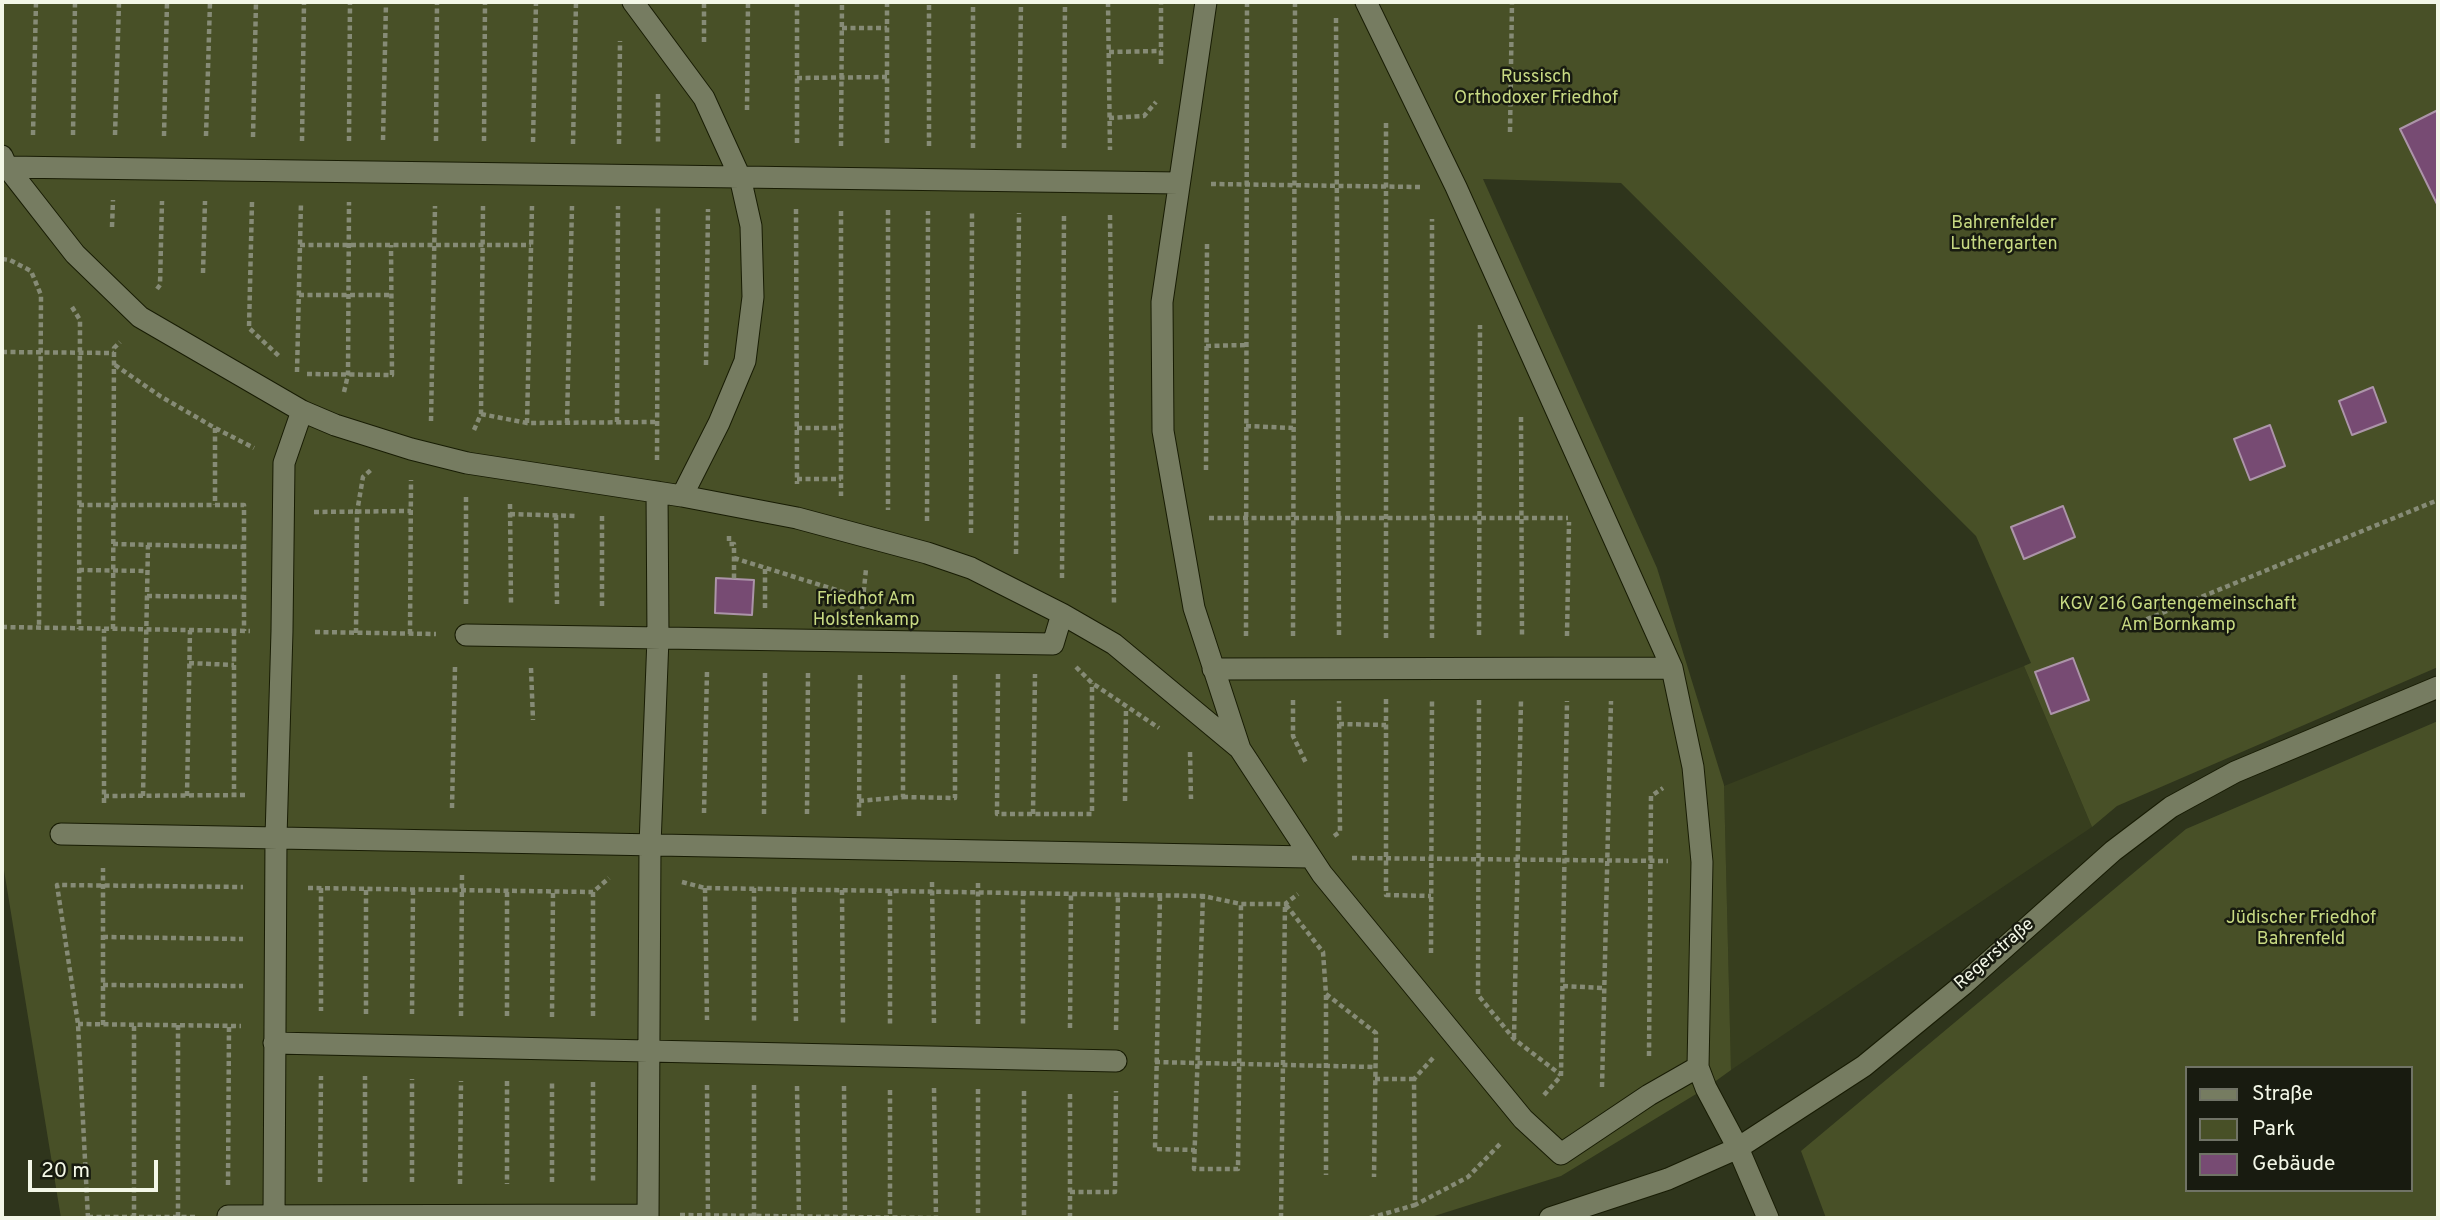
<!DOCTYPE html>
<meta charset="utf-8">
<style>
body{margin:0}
#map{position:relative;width:2440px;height:1220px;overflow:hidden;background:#2f351c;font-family:Overpass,sans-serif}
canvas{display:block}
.frame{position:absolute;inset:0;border:4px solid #f3f7e7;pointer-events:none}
.legend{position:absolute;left:2185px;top:1066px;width:228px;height:126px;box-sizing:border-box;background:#181b10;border:2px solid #707366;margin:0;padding:9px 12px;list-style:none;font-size:21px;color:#f3f7e7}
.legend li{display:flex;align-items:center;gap:14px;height:35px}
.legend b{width:35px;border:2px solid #707366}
.scale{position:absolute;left:28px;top:1160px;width:130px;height:32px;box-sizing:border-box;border:4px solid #f3f7e7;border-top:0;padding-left:9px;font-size:21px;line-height:24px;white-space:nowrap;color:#f3f7e7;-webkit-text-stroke:5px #181b10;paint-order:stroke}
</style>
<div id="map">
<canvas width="2440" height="1220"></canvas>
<div class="frame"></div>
<ul class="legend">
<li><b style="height:9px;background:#767c61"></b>Straße</li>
<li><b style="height:19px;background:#485027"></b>Park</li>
<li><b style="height:19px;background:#774b73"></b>Gebäude</li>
</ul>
<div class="scale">20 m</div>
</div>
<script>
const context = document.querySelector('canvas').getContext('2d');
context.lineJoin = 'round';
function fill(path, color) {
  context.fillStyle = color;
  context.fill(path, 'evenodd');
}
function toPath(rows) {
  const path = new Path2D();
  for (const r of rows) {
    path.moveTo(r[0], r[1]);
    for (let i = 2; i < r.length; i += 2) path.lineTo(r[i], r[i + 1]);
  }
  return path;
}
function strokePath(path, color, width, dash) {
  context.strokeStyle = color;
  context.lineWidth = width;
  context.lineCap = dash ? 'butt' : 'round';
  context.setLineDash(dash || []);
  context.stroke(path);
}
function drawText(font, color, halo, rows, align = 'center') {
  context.font = font + ' Overpass,sans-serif';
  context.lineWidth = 5;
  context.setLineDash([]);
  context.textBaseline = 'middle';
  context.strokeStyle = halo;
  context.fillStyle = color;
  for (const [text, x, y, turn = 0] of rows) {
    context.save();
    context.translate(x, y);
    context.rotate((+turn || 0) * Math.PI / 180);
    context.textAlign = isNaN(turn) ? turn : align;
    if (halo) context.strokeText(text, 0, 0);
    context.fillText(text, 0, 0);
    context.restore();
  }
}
const built = toPath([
 [2024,666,2092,827,1731,1070,1724,786]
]);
const green = toPath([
 [2,2,2438,2,2438,667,2117,806,2092,827,2024,666,2031,663,1976,536,1621,183,1483,179,1657,568,1724,785,1731,1070,1706,1088,1561,1176,1428,1218,61,1218,2,858],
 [2438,721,2438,1218,1826,1218,1801,1151,2186,829],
 [2186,1068,2410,1068,2410,1190,2186,1190]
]);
const building = toPath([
 [2438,110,2438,206,2400,129,2438,110],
 [2373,387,2386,422,2352,435,2339,401,2373,387],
 [2270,425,2285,466,2250,480,2234,439,2270,425],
 [2063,506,2075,537,2024,559,2011,527,2063,506],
 [716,578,754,580,752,615,715,613,716,578],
 [2073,658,2089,700,2051,714,2035,672,2073,658]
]);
const path = toPath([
 [797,2,797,144],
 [887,2,887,146],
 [1108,2,1110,150],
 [1336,18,1339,636],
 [842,28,887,28],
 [704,42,704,2],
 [1109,52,1161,51],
 [1161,64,1161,2],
 [797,78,887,77],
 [658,94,658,145],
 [747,110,748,2],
 [1109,118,1144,116,1156,102],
 [1510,132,1512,2],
 [33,135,36,2],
 [73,135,75,2],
 [115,135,119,2],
 [164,136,167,2],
 [206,136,210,2],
 [253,137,256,2],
 [383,140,386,2],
 [302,141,304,2],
 [349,141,350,2],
 [436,141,437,2],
 [484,141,485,2],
 [533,142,536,2],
 [573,144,576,2],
 [619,144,620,41],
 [841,146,842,2],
 [929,146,929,2],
 [973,148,973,2],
 [1019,148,1021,2],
 [1064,148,1065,2],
 [1211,184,1420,187],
 [252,202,249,328,281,358],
 [796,209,797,484],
 [888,210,888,510],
 [841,211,841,496],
 [1110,215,1114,605],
 [112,227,113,200],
 [300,245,531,245],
 [2,259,10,260,31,271,41,295,39,628],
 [203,273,205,201],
 [157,289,160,285,162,201],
 [299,295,391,295],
 [72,307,80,320,79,629],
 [1206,346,1246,345],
 [2,352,114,353],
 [115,365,160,396,215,428,254,448],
 [706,365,708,209],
 [297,372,301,202],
 [307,374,392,375,391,245],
 [344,392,348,375,349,202],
 [481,414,527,423,657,422],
 [1521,417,1522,636],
 [431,421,435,206],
 [617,422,618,206],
 [527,423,532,206],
 [567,423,572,206],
 [1246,426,1293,428],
 [215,428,215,505],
 [797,428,841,428],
 [474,430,481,414,483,206],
 [657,460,658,206],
 [1206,470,1207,244],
 [797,479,841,479],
 [510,504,511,603],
 [79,505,244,505,244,631],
 [314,512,411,511],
 [510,514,575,516],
 [556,515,557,604],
 [602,516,602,606],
 [1209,518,1568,518],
 [927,521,928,211],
 [971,533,972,213],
 [729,536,729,544,734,544,734,579],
 [113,544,247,547],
 [1016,554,1019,213],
 [734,558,862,598],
 [79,570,147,571],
 [1062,578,1064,213],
 [147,596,244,597],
 [466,604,466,494],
 [765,608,765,568],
 [862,609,866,569],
 [2,627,250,631],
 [113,629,114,348,120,342],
 [2123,629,2438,500],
 [234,631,234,796],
 [315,632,436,634],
 [356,633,357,512,363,477,372,469],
 [410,634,411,480],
 [1479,635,1480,325],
 [1246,636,1247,2],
 [1293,636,1295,2],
 [1567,636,1569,522],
 [1386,638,1386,121],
 [1432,638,1432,219],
 [189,663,234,665],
 [1076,667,1092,683,1159,728],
 [531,668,533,720],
 [998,674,997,814,1092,814,1092,683],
 [1386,699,1386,895,1431,896],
 [1293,700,1293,736,1306,763],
 [1479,700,1478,995,1514,1039,1561,1075],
 [1339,724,1386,725],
 [1190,752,1191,799],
 [104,796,246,795],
 [143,796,148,545],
 [187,796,190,630],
 [903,797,955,798,955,675],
 [859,801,903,797,903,675],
 [1125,801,1126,708],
 [104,803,104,629],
 [452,808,455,667],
 [704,813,707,671],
 [764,814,765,672],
 [807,814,808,672],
 [1033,814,1035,674],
 [859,816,860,674],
 [1334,836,1340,832,1339,701],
 [1352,858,1668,861],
 [682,882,705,888,1203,896,1241,904,1285,904,1298,894],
 [932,882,934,1024],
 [978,883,978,1024],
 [308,888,593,892,609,878],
 [321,888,321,1011],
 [705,888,707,1020],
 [754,888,754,1021],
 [794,889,796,1021],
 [842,890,843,1025],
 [890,891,890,1025],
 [1023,891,1023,1026],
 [593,892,593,1017],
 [1203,894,1194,1169,1238,1169,1241,904],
 [1160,896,1155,1149,1195,1150],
 [1286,905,1323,952,1326,994,1376,1033,1374,1177],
 [103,937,243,939],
 [1431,953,1432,699],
 [103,985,243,986],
 [1563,986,1604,988],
 [1326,995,1326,1175],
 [366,1014,366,889],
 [412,1014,413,890],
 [461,1016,462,874],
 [507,1016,507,891],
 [552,1017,553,892],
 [78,1024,241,1026],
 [103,1025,103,868],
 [178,1025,178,1218],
 [1070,1028,1071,894],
 [1116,1030,1118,895],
 [1514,1038,1521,700],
 [1649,1056,1651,796,1663,788],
 [1433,1058,1414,1079,1415,1205,1468,1177,1501,1143],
 [1155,1062,1375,1067],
 [1375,1079,1414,1079],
 [507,1081,507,1184],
 [593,1082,593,1182],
 [707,1085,708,1218],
 [754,1085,754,1218],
 [797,1086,799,1218],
 [844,1086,845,1218],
 [1602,1087,1611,701],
 [934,1088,936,1218],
 [978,1089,978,1218],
 [890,1090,890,1218],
 [1024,1091,1024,1218],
 [1544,1095,1561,1076,1567,701],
 [320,1182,321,1076],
 [365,1182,365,1076],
 [412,1182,412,1079],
 [552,1182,552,1082],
 [460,1184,461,1081],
 [228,1185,229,1025],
 [1070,1192,1115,1192,1116,1091],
 [680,1215,931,1218],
 [88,1217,195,1217],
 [88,1218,78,1024,57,885,243,887],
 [134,1218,134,1025],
 [1070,1218,1070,1093],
 [1281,1218,1285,904],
 [1370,1218,1415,1205]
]);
const minor = toPath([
 [633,2,704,98,740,177,751,226,753,297,745,361,719,423,682,496],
 [1206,2,1162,302,1163,431,1194,608,1240,749,1322,874,1523,1119,1561,1154,1649,1095,1698,1067],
 [1366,2,1456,187,1672,668,1693,767,1702,862,1698,1067,1706,1088,1738,1148,1768,1218],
 [2,156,7,167,75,254,140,317,302,411,335,425,411,449,467,463,682,496,797,518,927,553,971,568,1062,614,1114,644,1239,748],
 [7,167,1179,183],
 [466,635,1053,644,1062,614],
 [1213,669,1672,668],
 [61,834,1309,857],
 [274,1043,1116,1061],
 [228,1216,648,1215],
 [274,1216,276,837,282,631,284,463,302,411],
 [648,1218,650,845,658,638,657,492],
 [1550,1218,1668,1179,1738,1148,1864,1066,1964,984,2113,851,2171,807,2235,772,2438,687]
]);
const parkNames = [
 ["Russisch",1536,78],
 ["Orthodoxer Friedhof",1536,99],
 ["Bahrenfelder",2004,224],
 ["Luthergarten",2004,245],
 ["Friedhof Am",866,600],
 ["Holstenkamp",866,621],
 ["KGV 216 Gartengemeinschaft",2178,605],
 ["Am Bornkamp",2178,626],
 ["Jüdischer Friedhof",2301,919],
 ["Bahrenfeld",2301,940]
];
const streetNames = [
 ["Regerstraße",1995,955,-41]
];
fill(built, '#373e1e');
fill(green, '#485027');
fill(building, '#774b73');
strokePath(building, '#ac94a9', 2);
strokePath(minor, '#181c04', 23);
strokePath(path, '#868b76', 4.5, [5, 3.5]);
strokePath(minor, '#767c61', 21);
drawText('18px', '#c8da83', '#181b10', parkNames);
drawText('18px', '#f3f7e7', '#181b10', streetNames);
</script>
